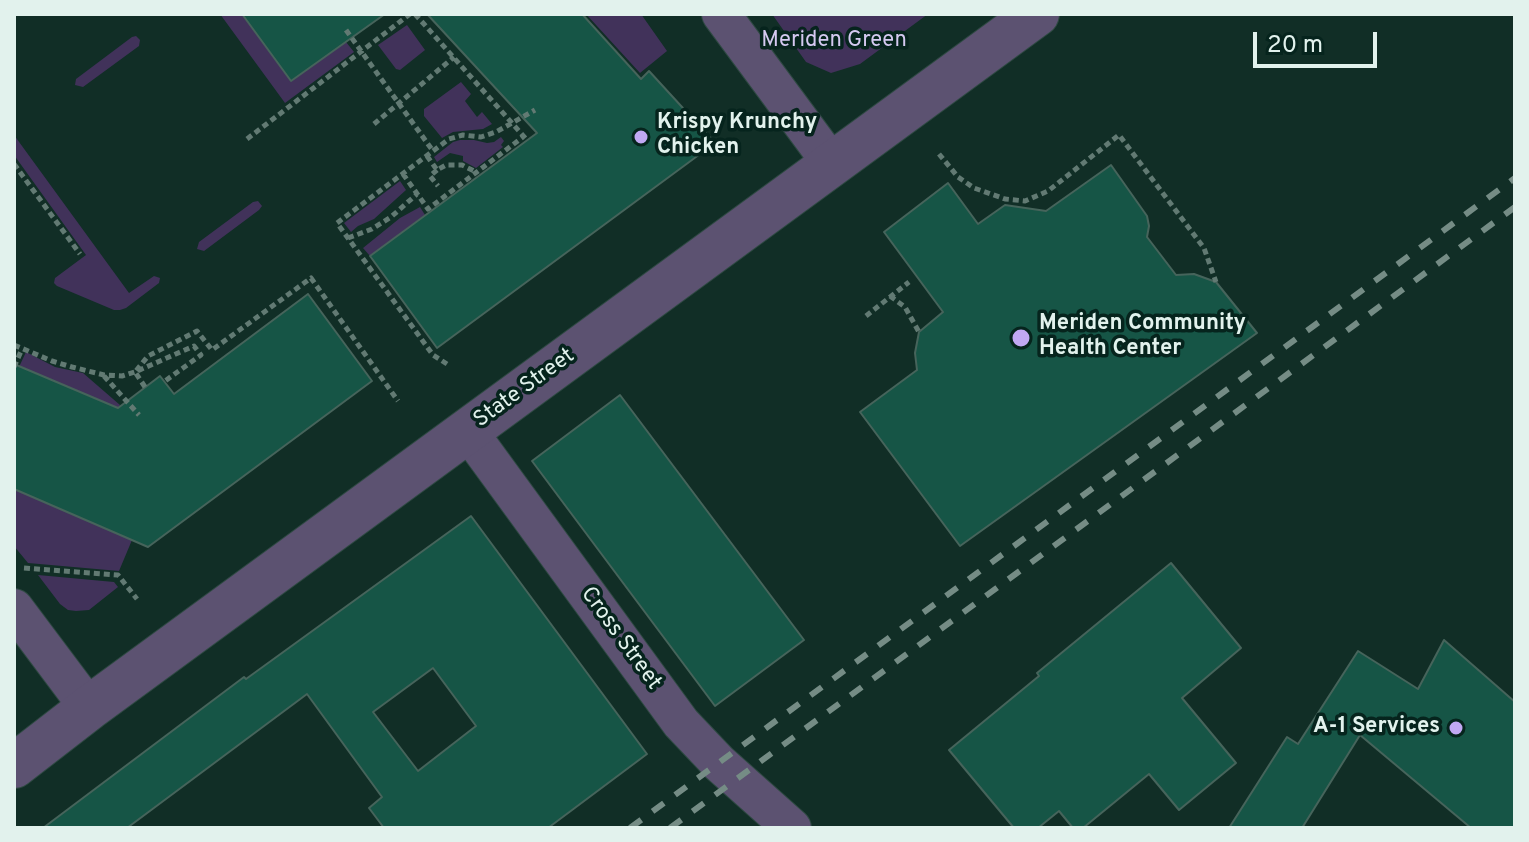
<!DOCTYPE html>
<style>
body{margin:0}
#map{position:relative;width:1529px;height:842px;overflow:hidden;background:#112e26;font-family:Overpass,sans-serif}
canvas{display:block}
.frame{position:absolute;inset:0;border:16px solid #e2f2ed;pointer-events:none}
.scale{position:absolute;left:1253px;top:32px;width:124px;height:36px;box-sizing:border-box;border:4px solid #e2f2ed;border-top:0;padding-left:10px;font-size:24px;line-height:28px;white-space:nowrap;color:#e2f2ed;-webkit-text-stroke:6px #06241d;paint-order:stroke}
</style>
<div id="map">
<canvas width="1529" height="842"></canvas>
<div class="frame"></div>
<div class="scale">20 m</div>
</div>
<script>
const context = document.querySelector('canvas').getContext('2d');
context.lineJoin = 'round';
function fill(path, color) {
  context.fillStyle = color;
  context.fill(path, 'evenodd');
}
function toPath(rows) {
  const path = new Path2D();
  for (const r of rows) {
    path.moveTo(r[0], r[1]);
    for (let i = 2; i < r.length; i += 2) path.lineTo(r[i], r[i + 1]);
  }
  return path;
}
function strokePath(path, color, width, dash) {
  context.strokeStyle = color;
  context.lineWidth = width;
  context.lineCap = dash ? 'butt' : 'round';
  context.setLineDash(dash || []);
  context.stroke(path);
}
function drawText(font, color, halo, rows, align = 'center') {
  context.font = font + ' Overpass,sans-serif';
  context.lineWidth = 7;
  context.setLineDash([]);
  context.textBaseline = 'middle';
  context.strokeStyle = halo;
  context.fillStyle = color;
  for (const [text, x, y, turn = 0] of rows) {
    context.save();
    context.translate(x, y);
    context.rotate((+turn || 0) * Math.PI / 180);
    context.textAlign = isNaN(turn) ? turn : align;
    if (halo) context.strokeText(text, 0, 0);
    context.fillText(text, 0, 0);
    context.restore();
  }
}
const green = toPath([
 [220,14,242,14,291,81,346,42,354,52,285,103],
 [586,14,641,14,667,51,640,73],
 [772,14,928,14,860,64,831,73,806,62],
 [407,25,425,50,400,70,396,69,378,45],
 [136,36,140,40,139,46,83,87,75,85,76,79,132,37],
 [461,82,471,94,465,101,477,117,482,112,492,124,483,129,453,132,442,138,424,116,424,109],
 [14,135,129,293,154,276,160,278,159,283,126,308,120,310,114,310,57,286,54,283,55,278,86,255,14,155],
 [501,137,504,141,501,145,503,147,476,168,463,161,463,156,450,153,437,162,434,157,453,142,460,140,474,140,487,143,494,142],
 [400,181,406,190,374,219,358,226,351,232,344,223],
 [258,201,262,206,259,210,204,251,197,249,199,242,253,202],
 [420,207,425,215,370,256,363,248,400,218],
 [26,352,55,367,83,373,120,405,118,408,19,367],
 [14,489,132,540,119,571,28,563,14,546],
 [38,575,114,582,118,587,89,610,76,611,68,610,60,604]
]);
const building = toPath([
 [242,14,385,14,291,81,242,14],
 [427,14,582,14,641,79,649,71,715,143,437,348,370,256,537,133,427,14],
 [1111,165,1147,216,1149,226,1147,237,1176,275,1194,274,1216,282,1257,333,960,546,860,412,917,370,915,353,919,332,943,312,884,232,948,183,978,224,1005,205,1046,211,1111,165],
 [308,294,372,381,148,547,14,489,14,364,118,408,160,376,174,394,308,294],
 [620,395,804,640,715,706,532,461,620,395],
 [471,516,647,754,548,828,384,828,369,808,382,797,307,694,127,828,43,828,244,677,246,679,471,516],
 [433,668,476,726,418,771,373,712,433,668],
 [1171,563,1241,648,1182,698,1236,763,1179,810,1149,774,1083,828,1073,828,1059,811,1038,828,1014,828,949,750,1039,676,1037,673,1171,563],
 [1444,640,1515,702,1515,828,1471,828,1360,735,1302,828,1229,828,1287,737,1298,744,1358,651,1418,689,1444,640]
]);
const path = toPath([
 [415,14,527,140],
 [346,30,433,151],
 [374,124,454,57],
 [247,139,410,14],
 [939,154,958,177,974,188,1005,199,1025,201,1048,191,1119,135,1204,248,1216,282],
 [427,156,437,170,446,165,462,165,476,172],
 [14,164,80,254],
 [437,170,430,176,438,186],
 [403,174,428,209,523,137],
 [348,238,372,229,391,217,417,194],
 [890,296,905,307,919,332],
 [866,316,909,282],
 [14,345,52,361,72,367,104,375,122,376,135,372,194,346,201,355,165,381],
 [447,364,433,355,337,223,449,139,463,135,481,137,496,132,535,110],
 [14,367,22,349],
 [104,376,139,415],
 [145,387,135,372,148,356,197,331,212,350,311,278,398,401],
 [24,568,118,575,137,599]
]);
const minor = toPath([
 [721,14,832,164],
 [468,431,681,723,719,763,792,828],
 [14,608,89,708]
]);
const tertiary = toPath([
 [14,766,89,708,1037,14]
]);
const rail = toPath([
 [630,828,1515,178],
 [670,828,1515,207]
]);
const markers = [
 [641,137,8,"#c1a8f3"],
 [1021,338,10,"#c1a8f3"],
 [1456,728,8,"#c1a8f3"]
];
const parkNames = [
 ["Meriden Green",834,42]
];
const poiNames = [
 ["Krispy Krunchy",657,124],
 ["Chicken",657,149],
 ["Meriden Community",1039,325],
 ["Health Center",1039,350],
 ["A-1 Services",1440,728,"right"]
];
const streetNames = [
 ["State Street",525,389,-36],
 ["Cross Street",620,639,54]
];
fill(green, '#41325a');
fill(building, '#165546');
strokePath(building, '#46645b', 2);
strokePath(minor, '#2e4942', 40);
strokePath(tertiary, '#2e4942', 46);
strokePath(path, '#627a73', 5, [6, 4]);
strokePath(minor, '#5c5271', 38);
strokePath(tertiary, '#5c5271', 44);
strokePath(rail, '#758c85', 6, [14, 14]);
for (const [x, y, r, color] of markers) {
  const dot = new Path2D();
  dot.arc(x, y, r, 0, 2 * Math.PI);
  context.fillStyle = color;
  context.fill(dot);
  strokePath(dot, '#06241d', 3);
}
drawText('22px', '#d5c9f1', '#06241d', parkNames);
drawText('bold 22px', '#e2f2ed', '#06241d', poiNames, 'left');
drawText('22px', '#e2f2ed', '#06241d', streetNames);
</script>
